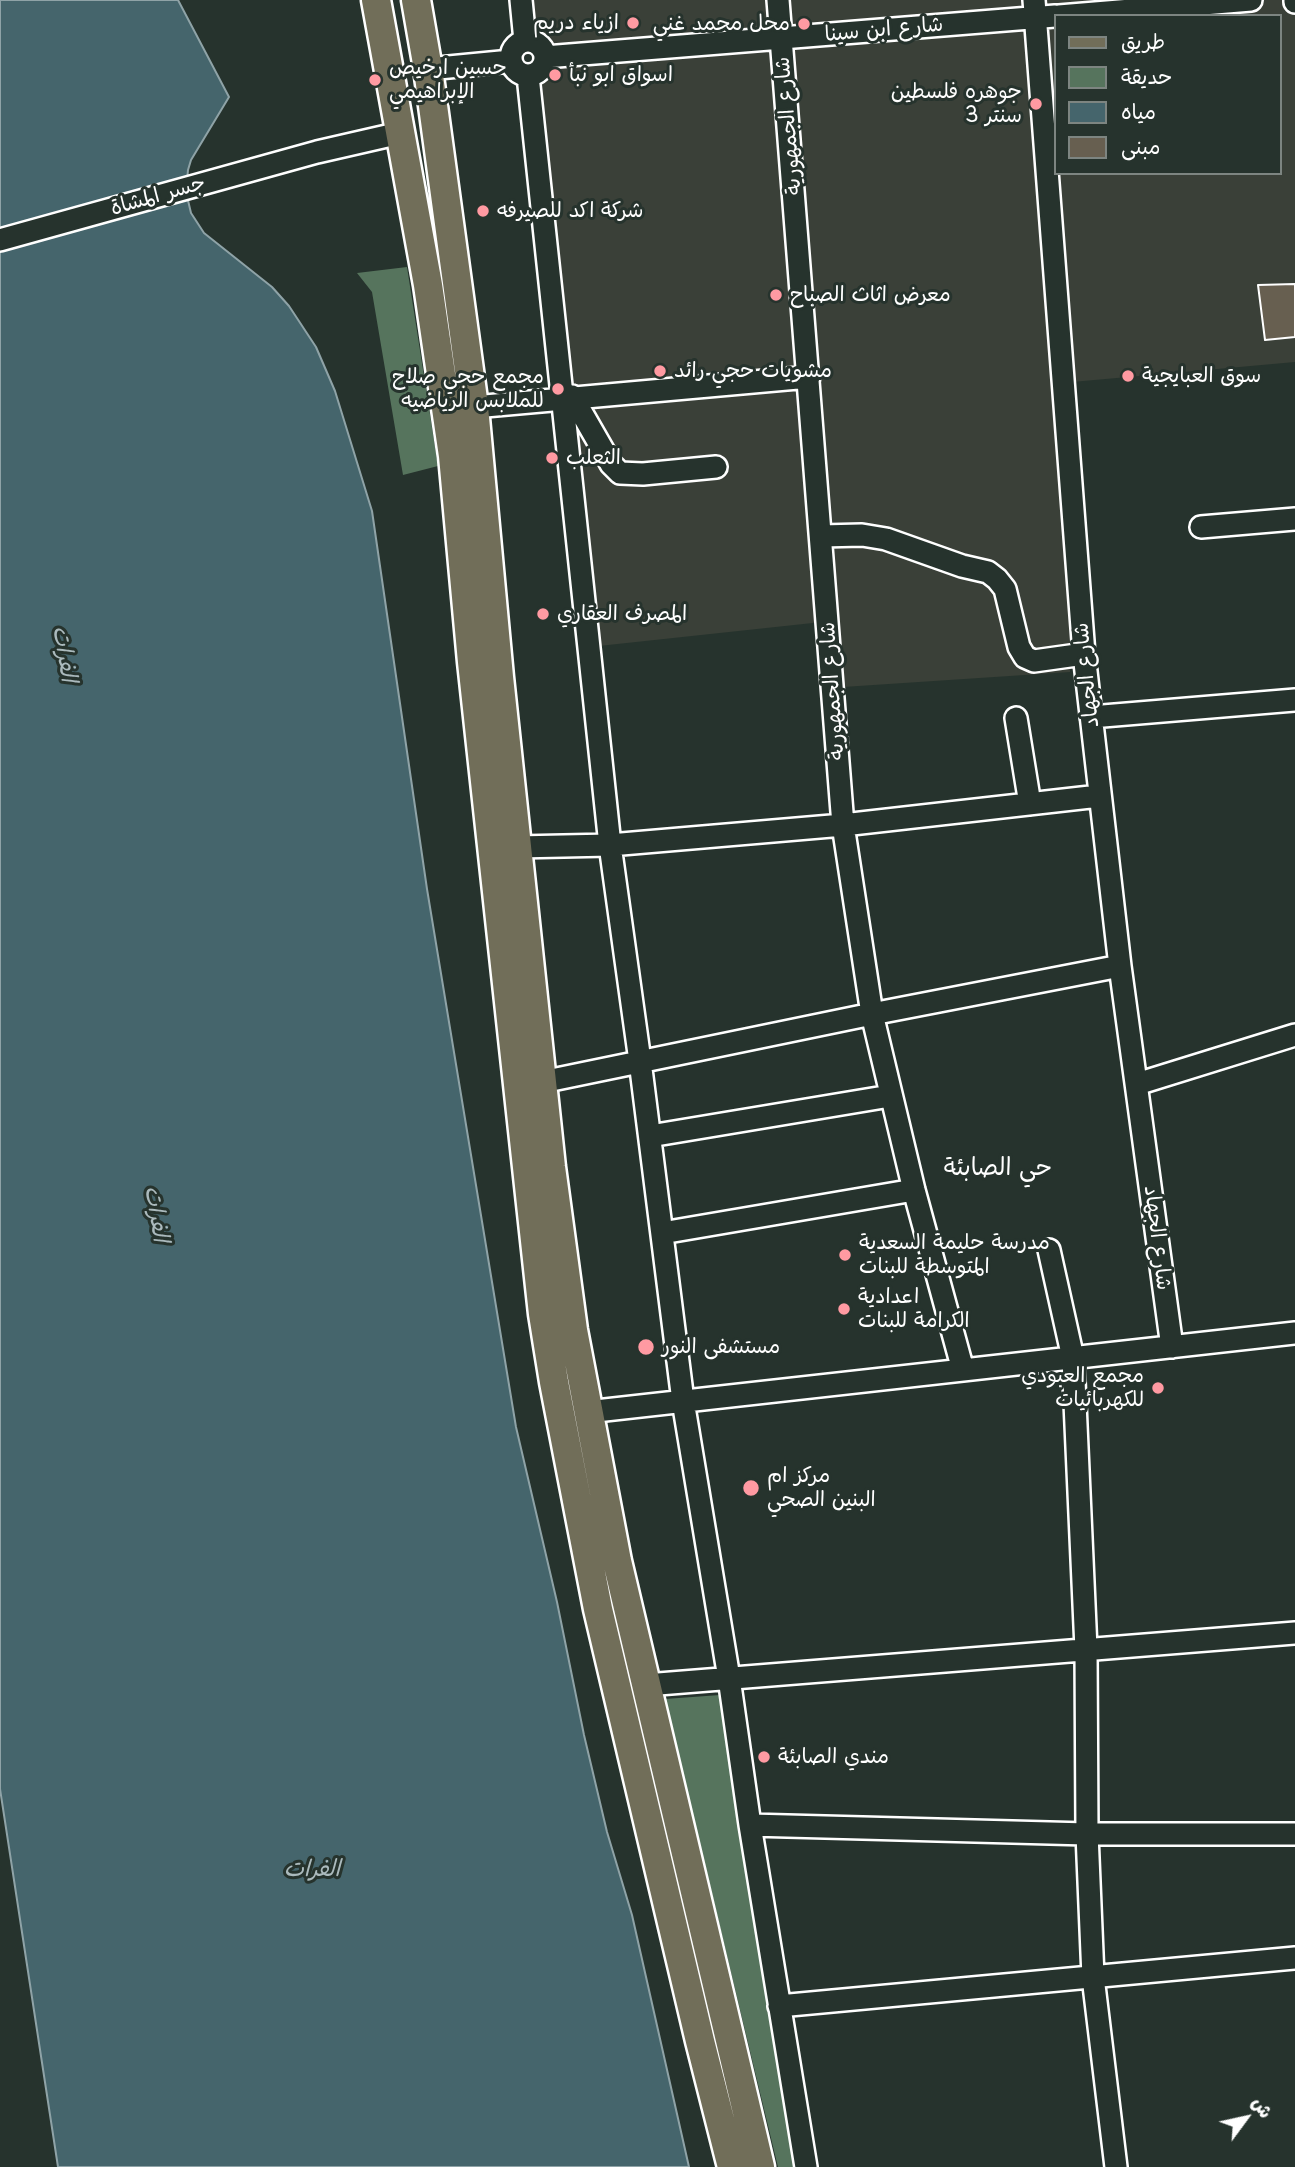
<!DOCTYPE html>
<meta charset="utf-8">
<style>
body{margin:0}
#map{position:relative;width:1295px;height:2167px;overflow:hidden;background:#26332d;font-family:"Playpen Sans","Playpen Sans Arabic",sans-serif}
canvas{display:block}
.legend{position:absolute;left:1054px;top:14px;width:228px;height:161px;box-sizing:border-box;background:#26332d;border:2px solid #7d8581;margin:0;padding:9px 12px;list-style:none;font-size:21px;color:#fff}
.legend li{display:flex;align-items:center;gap:14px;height:35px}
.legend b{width:35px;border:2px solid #7d8581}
.north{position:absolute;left:1211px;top:2083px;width:70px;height:70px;-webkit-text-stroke:5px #26332d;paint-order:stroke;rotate:57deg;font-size:19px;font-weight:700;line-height:28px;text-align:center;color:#fff}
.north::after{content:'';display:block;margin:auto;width:24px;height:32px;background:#fff;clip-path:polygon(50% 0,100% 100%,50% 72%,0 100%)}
</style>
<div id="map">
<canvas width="1295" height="2167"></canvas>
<ul class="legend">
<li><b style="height:9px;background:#716e59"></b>طريق</li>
<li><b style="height:19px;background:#56745d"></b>حديقة</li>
<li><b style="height:19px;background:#45656c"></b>مياه</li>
<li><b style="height:19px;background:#675f50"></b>مبنى</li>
</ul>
<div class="north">ش</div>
</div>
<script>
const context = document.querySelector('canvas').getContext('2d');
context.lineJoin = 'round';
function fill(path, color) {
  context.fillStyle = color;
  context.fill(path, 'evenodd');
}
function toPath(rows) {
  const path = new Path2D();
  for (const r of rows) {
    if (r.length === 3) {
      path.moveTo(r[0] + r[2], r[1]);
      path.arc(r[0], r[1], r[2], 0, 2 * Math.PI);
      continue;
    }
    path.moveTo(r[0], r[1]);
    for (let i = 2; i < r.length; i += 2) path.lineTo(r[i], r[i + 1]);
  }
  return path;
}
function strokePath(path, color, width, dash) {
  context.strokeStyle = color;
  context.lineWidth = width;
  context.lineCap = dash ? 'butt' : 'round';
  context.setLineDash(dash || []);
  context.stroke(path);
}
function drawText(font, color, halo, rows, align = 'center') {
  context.font = font + ' "Playpen Sans","Playpen Sans Arabic",sans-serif';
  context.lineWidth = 6;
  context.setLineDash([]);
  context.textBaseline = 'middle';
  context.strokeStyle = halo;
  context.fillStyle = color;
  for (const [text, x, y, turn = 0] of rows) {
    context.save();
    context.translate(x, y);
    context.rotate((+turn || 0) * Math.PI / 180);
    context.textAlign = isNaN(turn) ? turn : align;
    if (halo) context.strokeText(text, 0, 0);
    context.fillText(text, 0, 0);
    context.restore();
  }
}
const built = toPath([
 [527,0,1295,0,1295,362,1072,382,1070,672,828,688,822,622,580,648],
 [1055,16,1279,16,1279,173,1055,173]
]);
const green = toPath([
 [407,267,438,466,403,475,372,292,357,273],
 [720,1695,796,2167,778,2167,665,1699]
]);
const water = toPath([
 [0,0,178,0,229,97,191,160,188,170,186,192,191,213,204,233,272,287,289,306,316,347,335,391,372,511,427,889,516,1427,557,1602,584,1735,607,1832,632,1915,689,2167,58,2167,0,1789,0,0]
]);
const building = toPath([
 [1295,284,1295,337,1265,340,1258,285,1295,284]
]);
const minor = toPath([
 [521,0,525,41],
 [778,0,843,825,872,1014,914,1190,963,1370],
 [1034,0,1084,654,1120,966,1172,1347],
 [1295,0,1295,2],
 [1059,16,1251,0],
 [528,58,17],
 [545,57,1055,16],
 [428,69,511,61],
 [528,76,610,845,640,1061,683,1401,729,1678,750,1825,806,2167],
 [0,240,317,152,400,133],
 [572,396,611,464,620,473,643,474,716,467],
 [474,407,809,377],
 [1201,527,1295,519],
 [821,536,862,535,886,539,962,566,988,572,997,579,1005,589,1019,647,1025,657,1034,661,1084,654],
 [1091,717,1295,700],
 [1016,718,1030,804],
 [517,847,610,845,843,825,1099,796],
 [542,1082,872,1014,1120,966],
 [1137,1084,1295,1035],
 [650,1136,890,1096],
 [662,1233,914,1190],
 [1049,1250,1073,1358,1086,1649,1087,1834,1093,1977,1116,2167],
 [587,1412,1295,1333],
 [646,1685,1295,1633],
 [750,1825,1087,1834,1295,1834],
 [779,2006,1295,1958]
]);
const major = toPath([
 [376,0,428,285,453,456,472,662,543,1314,554,1382,598,1609,700,2041,732,2167],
 [416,0,428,69,474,407,499,677,551,1167,573,1330,617,1561,760,2167]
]);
const markers = [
 [633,23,7,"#ff9aa2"],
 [804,24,7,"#ff9aa2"],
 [555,75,7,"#ff9aa2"],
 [375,80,7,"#ff9aa2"],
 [1036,104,7,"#ff9aa2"],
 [483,211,7,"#ff9aa2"],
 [776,295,7,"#ff9aa2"],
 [660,371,7,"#ff9aa2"],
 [1128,376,7,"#ff9aa2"],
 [558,389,7,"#ff9aa2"],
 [552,458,7,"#ff9aa2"],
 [543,614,7,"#ff9aa2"],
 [845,1255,7,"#ff9aa2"],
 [844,1309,7,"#ff9aa2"],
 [646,1347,9,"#ff9aa2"],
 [1158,1388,7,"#ff9aa2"],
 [751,1488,9,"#ff9aa2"],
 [764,1757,7,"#ff9aa2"]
];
const poiNames = [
 ["ازياء دريم",619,23,"right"],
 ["محل محمد غني",790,24,"right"],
 ["حسين ارخيص",389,68],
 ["الإبراهيمي",389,92],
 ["اسواق ابو نبأ",569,75],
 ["جوهره فلسطين",1022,92,"right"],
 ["سنتر 3",1022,116,"right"],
 ["شركة اكد للصيرفه",497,211],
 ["معرض اثاث الصباح",790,295],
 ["مشويات حجي رائد",674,371],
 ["سوق العبايجية",1142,376],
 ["مجمع حجي صلاح",544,377,"right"],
 ["للملابس الرياضيه",544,401,"right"],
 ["الثعلب",566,458],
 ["المصرف العقاري",557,614],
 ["مدرسة حليمة السعدية",859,1243],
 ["المتوسطة للبنات",859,1267],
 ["اعدادية",858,1297],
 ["الكرامة للبنات",858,1321],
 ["مستشفى النور",662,1347],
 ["مجمع العبودي",1144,1376,"right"],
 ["للكهربائيات",1144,1400,"right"],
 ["مركز ام",767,1476],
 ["البنين الصحي",767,1500],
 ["مندي الصابئة",778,1757]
];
const streetNames = [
 ["شارع ابن سينا",884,30,-5],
 ["شارع الجمهورية",789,126,-95],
 ["جسر المشاة",158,196,-16],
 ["شارع الجهاد",1087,675,-96],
 ["شارع الجمهورية",833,691,-94],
 ["شارع الجهاد",1157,1238,83]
];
const waterNames = [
 ["الفرات",64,654,81],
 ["الفرات",156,1214,81],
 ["الفرات",312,1870]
];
const quarterNames = [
 ["حي الصابئة",998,1168]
];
fill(built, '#3a4038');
fill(green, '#56745d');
fill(water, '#45656c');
strokePath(water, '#8fa3a7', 2);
fill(building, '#675f50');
strokePath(building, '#fff', 2);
strokePath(minor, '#fff', 26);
strokePath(major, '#fff', 33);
strokePath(minor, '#26332d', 21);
strokePath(major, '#716e59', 28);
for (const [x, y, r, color] of markers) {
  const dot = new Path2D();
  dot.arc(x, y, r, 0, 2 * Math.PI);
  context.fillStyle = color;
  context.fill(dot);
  strokePath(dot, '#26332d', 2.5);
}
drawText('21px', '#fff', '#26332d', poiNames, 'left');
drawText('21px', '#fff', '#26332d', streetNames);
drawText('italic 23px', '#abbabd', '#26332d', waterNames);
drawText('24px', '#fff', '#26332d', quarterNames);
</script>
